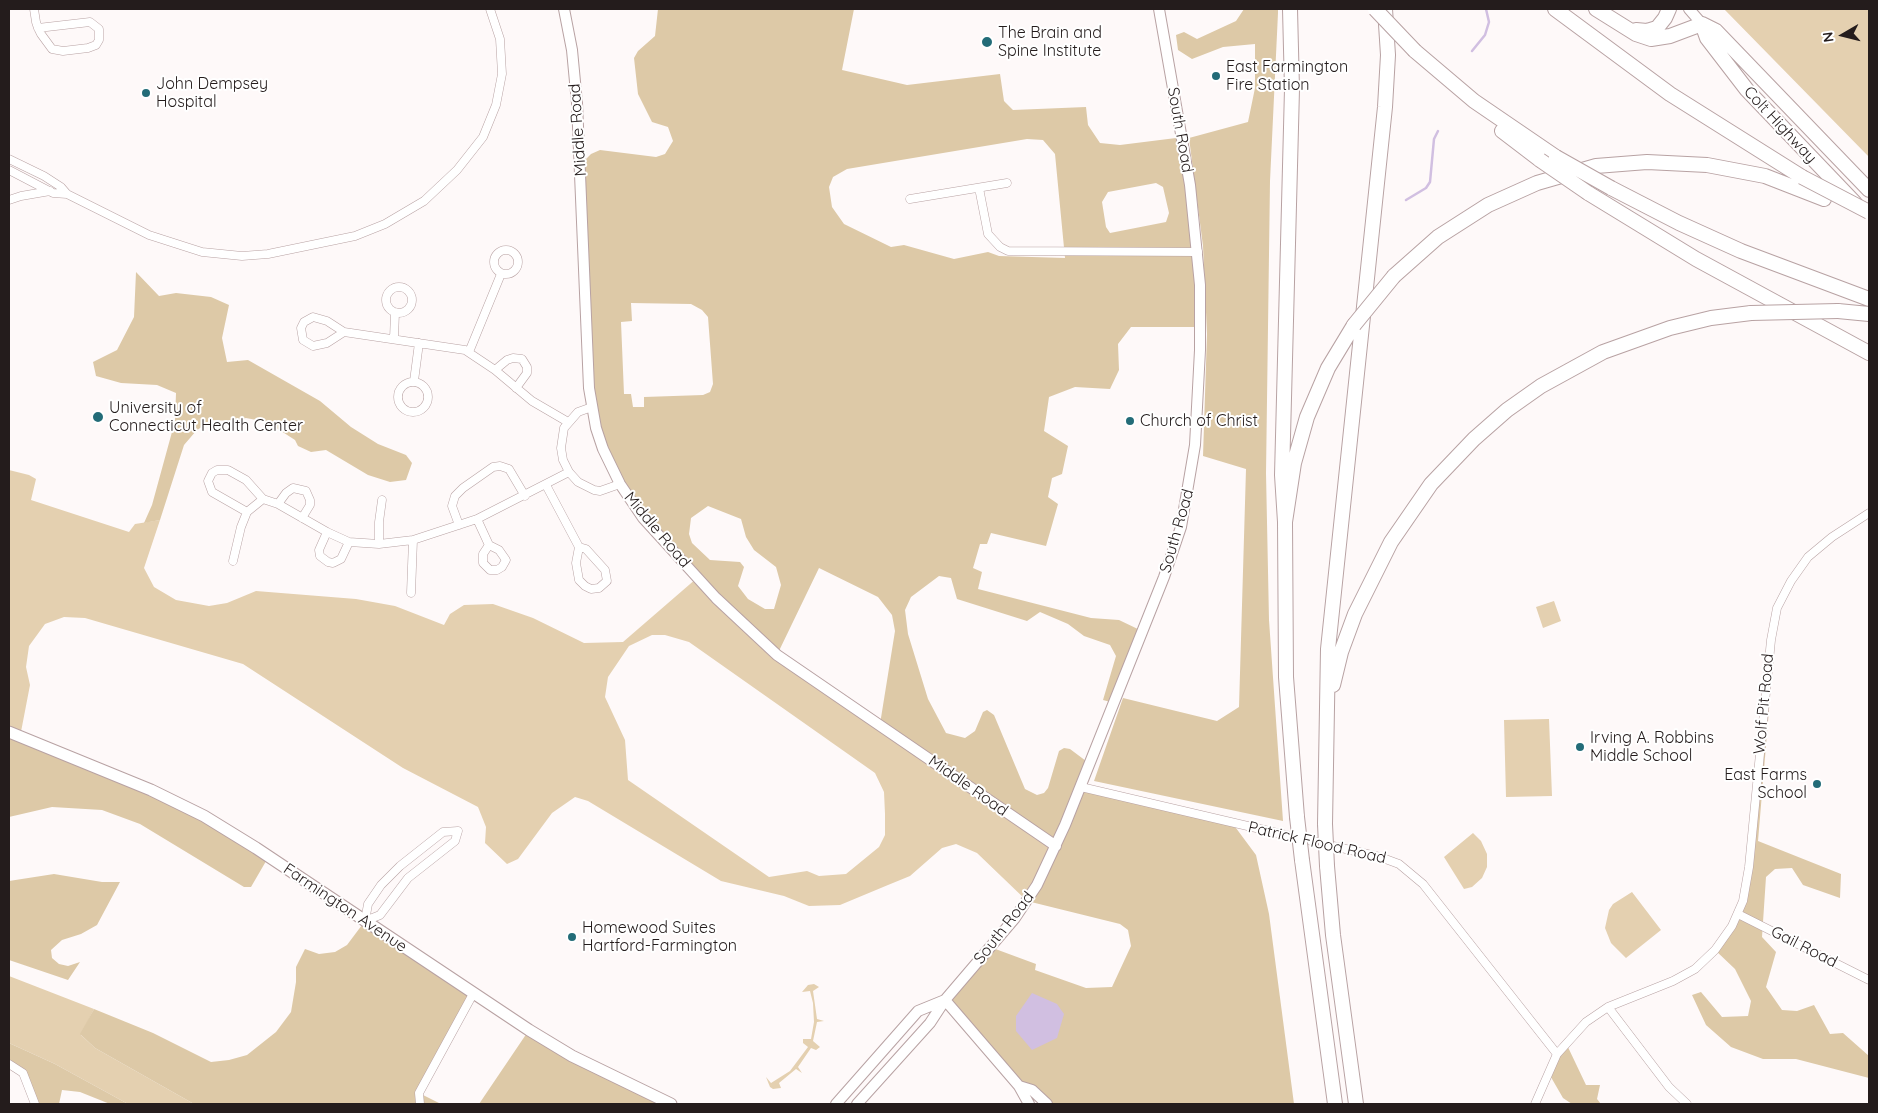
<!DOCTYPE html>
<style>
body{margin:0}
#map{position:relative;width:1878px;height:1113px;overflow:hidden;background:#fef9f9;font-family:Quicksand,sans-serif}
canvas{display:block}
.frame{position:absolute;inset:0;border:10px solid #241c1c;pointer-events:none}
.north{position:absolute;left:1818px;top:10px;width:50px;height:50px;-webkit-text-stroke:4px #fff;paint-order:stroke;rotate:262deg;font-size:14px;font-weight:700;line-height:20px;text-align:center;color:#241c1c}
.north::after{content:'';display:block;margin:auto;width:18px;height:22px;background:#241c1c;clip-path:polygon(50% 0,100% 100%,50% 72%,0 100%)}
</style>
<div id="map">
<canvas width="1878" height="1113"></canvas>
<div class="frame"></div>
<div class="north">N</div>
</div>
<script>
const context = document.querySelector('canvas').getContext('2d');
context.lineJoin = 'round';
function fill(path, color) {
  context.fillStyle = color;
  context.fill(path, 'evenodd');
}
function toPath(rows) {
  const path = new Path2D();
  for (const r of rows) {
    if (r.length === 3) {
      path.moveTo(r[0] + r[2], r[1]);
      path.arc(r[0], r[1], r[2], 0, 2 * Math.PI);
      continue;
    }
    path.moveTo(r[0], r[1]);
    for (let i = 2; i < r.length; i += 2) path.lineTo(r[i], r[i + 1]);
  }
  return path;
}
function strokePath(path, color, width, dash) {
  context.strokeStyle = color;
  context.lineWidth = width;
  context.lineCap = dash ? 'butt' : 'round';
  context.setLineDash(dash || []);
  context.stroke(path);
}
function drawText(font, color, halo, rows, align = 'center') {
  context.font = font + ' Quicksand,sans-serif';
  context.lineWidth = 4;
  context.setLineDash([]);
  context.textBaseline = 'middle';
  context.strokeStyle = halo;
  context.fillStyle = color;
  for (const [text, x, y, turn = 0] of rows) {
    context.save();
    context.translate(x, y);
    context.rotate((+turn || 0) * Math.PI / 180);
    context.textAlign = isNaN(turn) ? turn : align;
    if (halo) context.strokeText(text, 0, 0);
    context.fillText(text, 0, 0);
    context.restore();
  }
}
const green = toPath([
 [1724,9,1869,9,1869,157],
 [9,470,29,475,36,479,31,500,129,532,135,524,160,520,144,568,154,587,176,600,209,606,227,603,256,591,356,599,395,606,444,625,450,614,464,605,493,604,533,618,584,643,623,642,697,578,756,637,1056,846,1027,901,977,853,956,844,942,848,910,876,888,885,840,905,809,906,784,896,721,881,588,801,575,797,552,813,518,859,507,864,485,843,486,827,478,807,403,768,243,664,85,618,64,617,45,624,29,646,26,667,30,685,20,737,9,732],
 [652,635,665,635,689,642,875,773,884,792,885,814,885,835,879,847,846,874,819,876,807,871,769,877,628,780,625,740,605,697,608,677,629,646],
 [1554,601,1561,621,1543,628,1536,607],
 [1549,719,1552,796,1506,797,1504,720],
 [1473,833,1481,841,1487,854,1487,867,1482,878,1472,887,1464,889,1444,857],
 [1632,892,1661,930,1626,958,1611,943,1605,928,1609,910,1613,904],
 [9,976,94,1009,81,1035,95,1048,194,1104,128,1104,55,1064,9,1043],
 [808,985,814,984,819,987,813,991,817,1019,824,1021,817,1022,813,1041,820,1047,816,1050,811,1048,798,1067,802,1073,796,1069,779,1083,781,1088,773,1089,770,1087,766,1077,771,1083,790,1071,808,1047,803,1043,803,1039,811,1039,814,1022,813,1003,810,991,802,992]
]);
const forest = toPath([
 [658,9,854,9,842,70,907,85,1000,74,1004,101,1013,110,1086,107,1088,125,1100,143,1120,145,1176,138,1185,150,1201,327,1131,327,1118,344,1119,370,1110,389,1075,387,1049,397,1044,431,1068,446,1062,474,1052,478,1048,497,1058,504,1046,546,991,533,987,544,980,544,973,568,982,572,978,589,1091,618,1119,620,1142,631,1114,703,1103,700,1116,656,1110,645,1084,636,1068,624,1040,612,1027,621,957,599,951,578,939,576,911,597,905,610,908,634,928,699,946,733,965,738,975,731,983,712,987,710,994,715,1025,789,1037,795,1044,793,1048,788,1059,751,1064,748,1070,749,1090,764,1081,786,1233,824,1256,855,1269,914,1294,1104,1047,1104,1019,1086,945,1000,990,947,1036,964,1035,970,1086,988,1112,987,1131,946,1128,930,1120,924,1027,901,1056,846,880,724,895,631,892,615,878,597,819,568,777,655,736,619,620,484,592,407,581,164,591,154,600,150,656,157,665,154,673,141,668,127,652,122,638,94,634,58,638,51,655,36],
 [1027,139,1043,140,1055,154,1065,258,999,256,988,252,954,259,904,245,891,247,844,224,832,207,829,187,833,177,847,169],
 [1156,183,1163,187,1169,213,1166,222,1110,233,1106,227,1102,202,1108,192],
 [631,303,691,304,702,310,708,317,713,384,710,392,703,395,644,397,644,407,633,407,631,394,624,394,621,322,632,321],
 [708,506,741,519,746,537,754,550,776,567,781,585,774,609,765,609,748,599,738,586,744,567,740,562,710,560,692,543,689,534,691,518],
 [1244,9,1278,9,1278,13,1270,181,1266,473,1269,620,1283,821,1094,781,1123,698,1217,721,1239,707,1246,469,1203,456,1207,334,1203,246,1189,138,1248,122,1255,88,1255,44,1223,47,1192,59,1178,50,1176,35,1184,32,1197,39,1236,21],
 [136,272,159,296,176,293,211,297,229,305,222,338,227,362,248,360,320,401,351,427,378,444,406,455,412,463,406,480,390,482,368,475,326,450,311,452,298,446,295,440,267,422,246,418,234,421,211,420,196,431,184,445,160,520,144,523,152,505,175,421,176,393,157,385,121,383,96,376,93,362,117,350,134,317],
 [1765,696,1770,698,1758,841,1841,874,1840,898,1803,885,1792,868,1775,869,1766,877,1762,937,1776,952,1766,987,1782,1010,1797,1011,1814,1005,1830,1034,1843,1033,1869,1056,1869,1078,1796,1059,1763,1059,1731,1047,1706,1025,1692,995,1701,992,1722,1017,1748,1016,1751,1001,1735,969,1715,950,1743,901],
 [9,732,124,778,269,856,251,887,244,887,140,824,102,810,52,807,9,817],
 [54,874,102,882,120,882,97,925,81,934,62,940,51,950,52,958,59,964,68,966,80,962,68,980,9,960,9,881],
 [365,921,473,994,419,1093,441,1104,194,1104,95,1048,80,1034,94,1009,153,1033,211,1062,229,1060,247,1055,276,1032,291,1012,296,982,296,967,305,949,319,954,335,952,347,945],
 [529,1030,671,1104,479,1104],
 [9,1043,55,1064,128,1104,110,1104,80,1092,62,1090,59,1104,35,1104,23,1073,9,1064],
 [1566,1043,1586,1085,1600,1085,1597,1099,1601,1104,1572,1104,1563,1098,1548,1072]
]);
const water = toPath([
 [1032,993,1057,1004,1064,1014,1057,1038,1032,1050,1016,1031,1016,1016]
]);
const stream = toPath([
 [1472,51,1485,35,1489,22,1486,9],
 [1406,200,1426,188,1430,182,1434,139,1438,131]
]);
const street = toPath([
 [34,9,36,22,38,28,41,34,52,49,63,51,88,48,96,45,99,40,99,29,90,22,38,28],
 [9,159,44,176,61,187,67,194,149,235,202,252,242,256,268,254,355,236,385,224,424,201,457,170,483,137,496,105,502,74,500,39,490,9],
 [9,170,53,193,67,194],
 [979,188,988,234,1000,247,1008,251,1198,252],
 [910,199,1007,183],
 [9,200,21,196,50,191],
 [506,262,12],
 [399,300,13],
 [344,332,327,343,313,346,303,340,301,328,304,322,313,317,327,321,344,332,465,350,495,370,532,401,568,422],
 [394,339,395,312],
 [469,352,501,274],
 [495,370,507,360,513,358,522,359,527,367,527,373,516,388],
 [414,381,419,343],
 [413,397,15],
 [569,472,563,460,561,448,564,428,578,412,592,407],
 [546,485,579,547],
 [263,499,247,512,212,492,208,481,212,473,217,470,228,470,246,480,263,499,278,504,327,532,349,542,379,544,413,540,477,519,569,472,578,482,594,490,600,491,620,484],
 [278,504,286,493,293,488,306,491,310,500,310,505,302,518],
 [477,519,489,545],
 [459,525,452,506,455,496,463,488,493,467,500,466,509,469,525,496],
 [327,532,319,550,320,556,328,562,333,563,341,559,349,542],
 [379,544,379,522,382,500],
 [489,545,499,550,506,560,502,567,497,570,490,570,483,563,483,554,489,545],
 [579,547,586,549,605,570,607,581,599,588,591,589,585,586,579,580,576,563,579,547],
 [233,561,241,527,247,512],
 [411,593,413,540],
 [1081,787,1380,857,1399,864,1423,884,1557,1054],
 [458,831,455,841,408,878,380,915,365,921,368,904,381,885,400,866,443,832,458,831],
 [1738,914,1869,980],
 [1608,1007,1669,1087,1687,1104],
 [9,1064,23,1073,35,1104],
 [420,1104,419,1093,473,994],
 [1535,1104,1557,1054,1586,1022,1608,1007,1673,981,1695,969,1715,950,1732,926,1743,901,1749,867,1771,640,1777,608,1791,581,1808,557,1832,537,1869,513]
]);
const secondary = toPath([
 [564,9,572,50,577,103,589,388,596,428,603,449,620,484,643,518,716,598,777,655,1056,846],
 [1689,9,1702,24],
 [945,1000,1019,1086,1029,1104],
 [1019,1086,1032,1090,1047,1104],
 [836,1104,918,1011,945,1000],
 [857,1104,930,1023,945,1000,1015,918,1037,885,1065,825,1164,577,1181,527,1195,445,1200,350,1200,285,1190,185,1159,9]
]);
const primary = toPath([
 [9,732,151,790,204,816,256,848,529,1030,572,1056,671,1104]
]);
const highway = toPath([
 [1555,9,1670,94,1802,177],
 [1596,9,1636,34,1651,39,1670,36,1702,24],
 [1702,24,1707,38,1747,90,1855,203],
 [1702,24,1716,31,1869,190],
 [1636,30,1647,31,1657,28,1665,18,1669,9],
 [1415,51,1474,101,1556,157],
 [1502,131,1540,160],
 [1611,188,1679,223,1741,251,1869,299],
 [1588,193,1696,259,1869,353],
 [1394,276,1438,237,1488,205,1537,183,1596,166,1647,162,1707,165,1765,176,1824,199],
 [1838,311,1869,314],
 [1285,522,1282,475,1292,89,1290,9],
 [1333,685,1341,652,1355,614,1391,542,1431,484,1474,439,1507,410,1541,386,1603,352,1670,328,1711,318,1751,313],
 [1297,817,1286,677,1285,522,1294,463,1307,417,1328,368,1354,325],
 [1325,824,1328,649,1385,107,1388,55,1385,9],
 [1302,860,1335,1104],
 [1327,866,1333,935,1356,1104]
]);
const highwayBridge = toPath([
 [1375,9,1415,51],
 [1556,157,1611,188],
 [1540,160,1588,193],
 [1802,177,1869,212],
 [1751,313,1838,311],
 [1354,325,1394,276],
 [1297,817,1302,860],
 [1325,824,1327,866]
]);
const markers = [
 [987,42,6,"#236c78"],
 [1216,76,5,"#236c78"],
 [146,93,5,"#236c78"],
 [98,417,6,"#236c78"],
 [1130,421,5,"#236c78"],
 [1580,747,5,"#236c78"],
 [1817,784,5,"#236c78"],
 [572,937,5,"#236c78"]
];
const poiNames = [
 ["The Brain and",998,33],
 ["Spine Institute",998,51],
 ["East Farmington",1226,67],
 ["Fire Station",1226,85],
 ["John Dempsey",156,84],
 ["Hospital",156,102],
 ["University of",109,408],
 ["Connecticut Health Center",109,426],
 ["Church of Christ",1140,421],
 ["Irving A. Robbins",1590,738],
 ["Middle School",1590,756],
 ["East Farms",1807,775,"right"],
 ["School",1807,793,"right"],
 ["Homewood Suites",582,928],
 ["Hartford-Farmington",582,946]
];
const streetNames = [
 ["Colt Highway",1780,125,47],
 ["Middle Road",578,130,-94],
 ["South Road",1180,130,80],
 ["Middle Road",657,530,50],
 ["South Road",1177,531,-74],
 ["Wolf Pit Road",1764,704,-85],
 ["Middle Road",968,786,35],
 ["Patrick Flood Road",1317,843,13],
 ["Farmington Avenue",345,908,34],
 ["South Road",1004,928,-52],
 ["Gail Road",1804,947,27]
];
fill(green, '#e4d0b0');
fill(forest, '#ddc9a7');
fill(water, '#d1bfe1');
strokePath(stream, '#d1bfe1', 2.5);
strokePath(street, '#b8a2a3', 9);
strokePath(secondary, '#b8a2a3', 12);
strokePath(primary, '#b8a2a3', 13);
strokePath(highway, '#b8a2a3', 16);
strokePath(street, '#fff', 8);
strokePath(secondary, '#fff', 10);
strokePath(primary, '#fff', 11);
strokePath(highway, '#fff', 14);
strokePath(highwayBridge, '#b8a2a3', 16, []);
strokePath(highwayBridge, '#fff', 14);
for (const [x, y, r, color] of markers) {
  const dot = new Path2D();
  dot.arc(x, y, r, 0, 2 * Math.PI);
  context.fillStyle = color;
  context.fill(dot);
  strokePath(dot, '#fff', 2);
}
drawText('16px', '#241c1c', '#fff', poiNames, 'left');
drawText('16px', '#241c1c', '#fff', streetNames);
</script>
